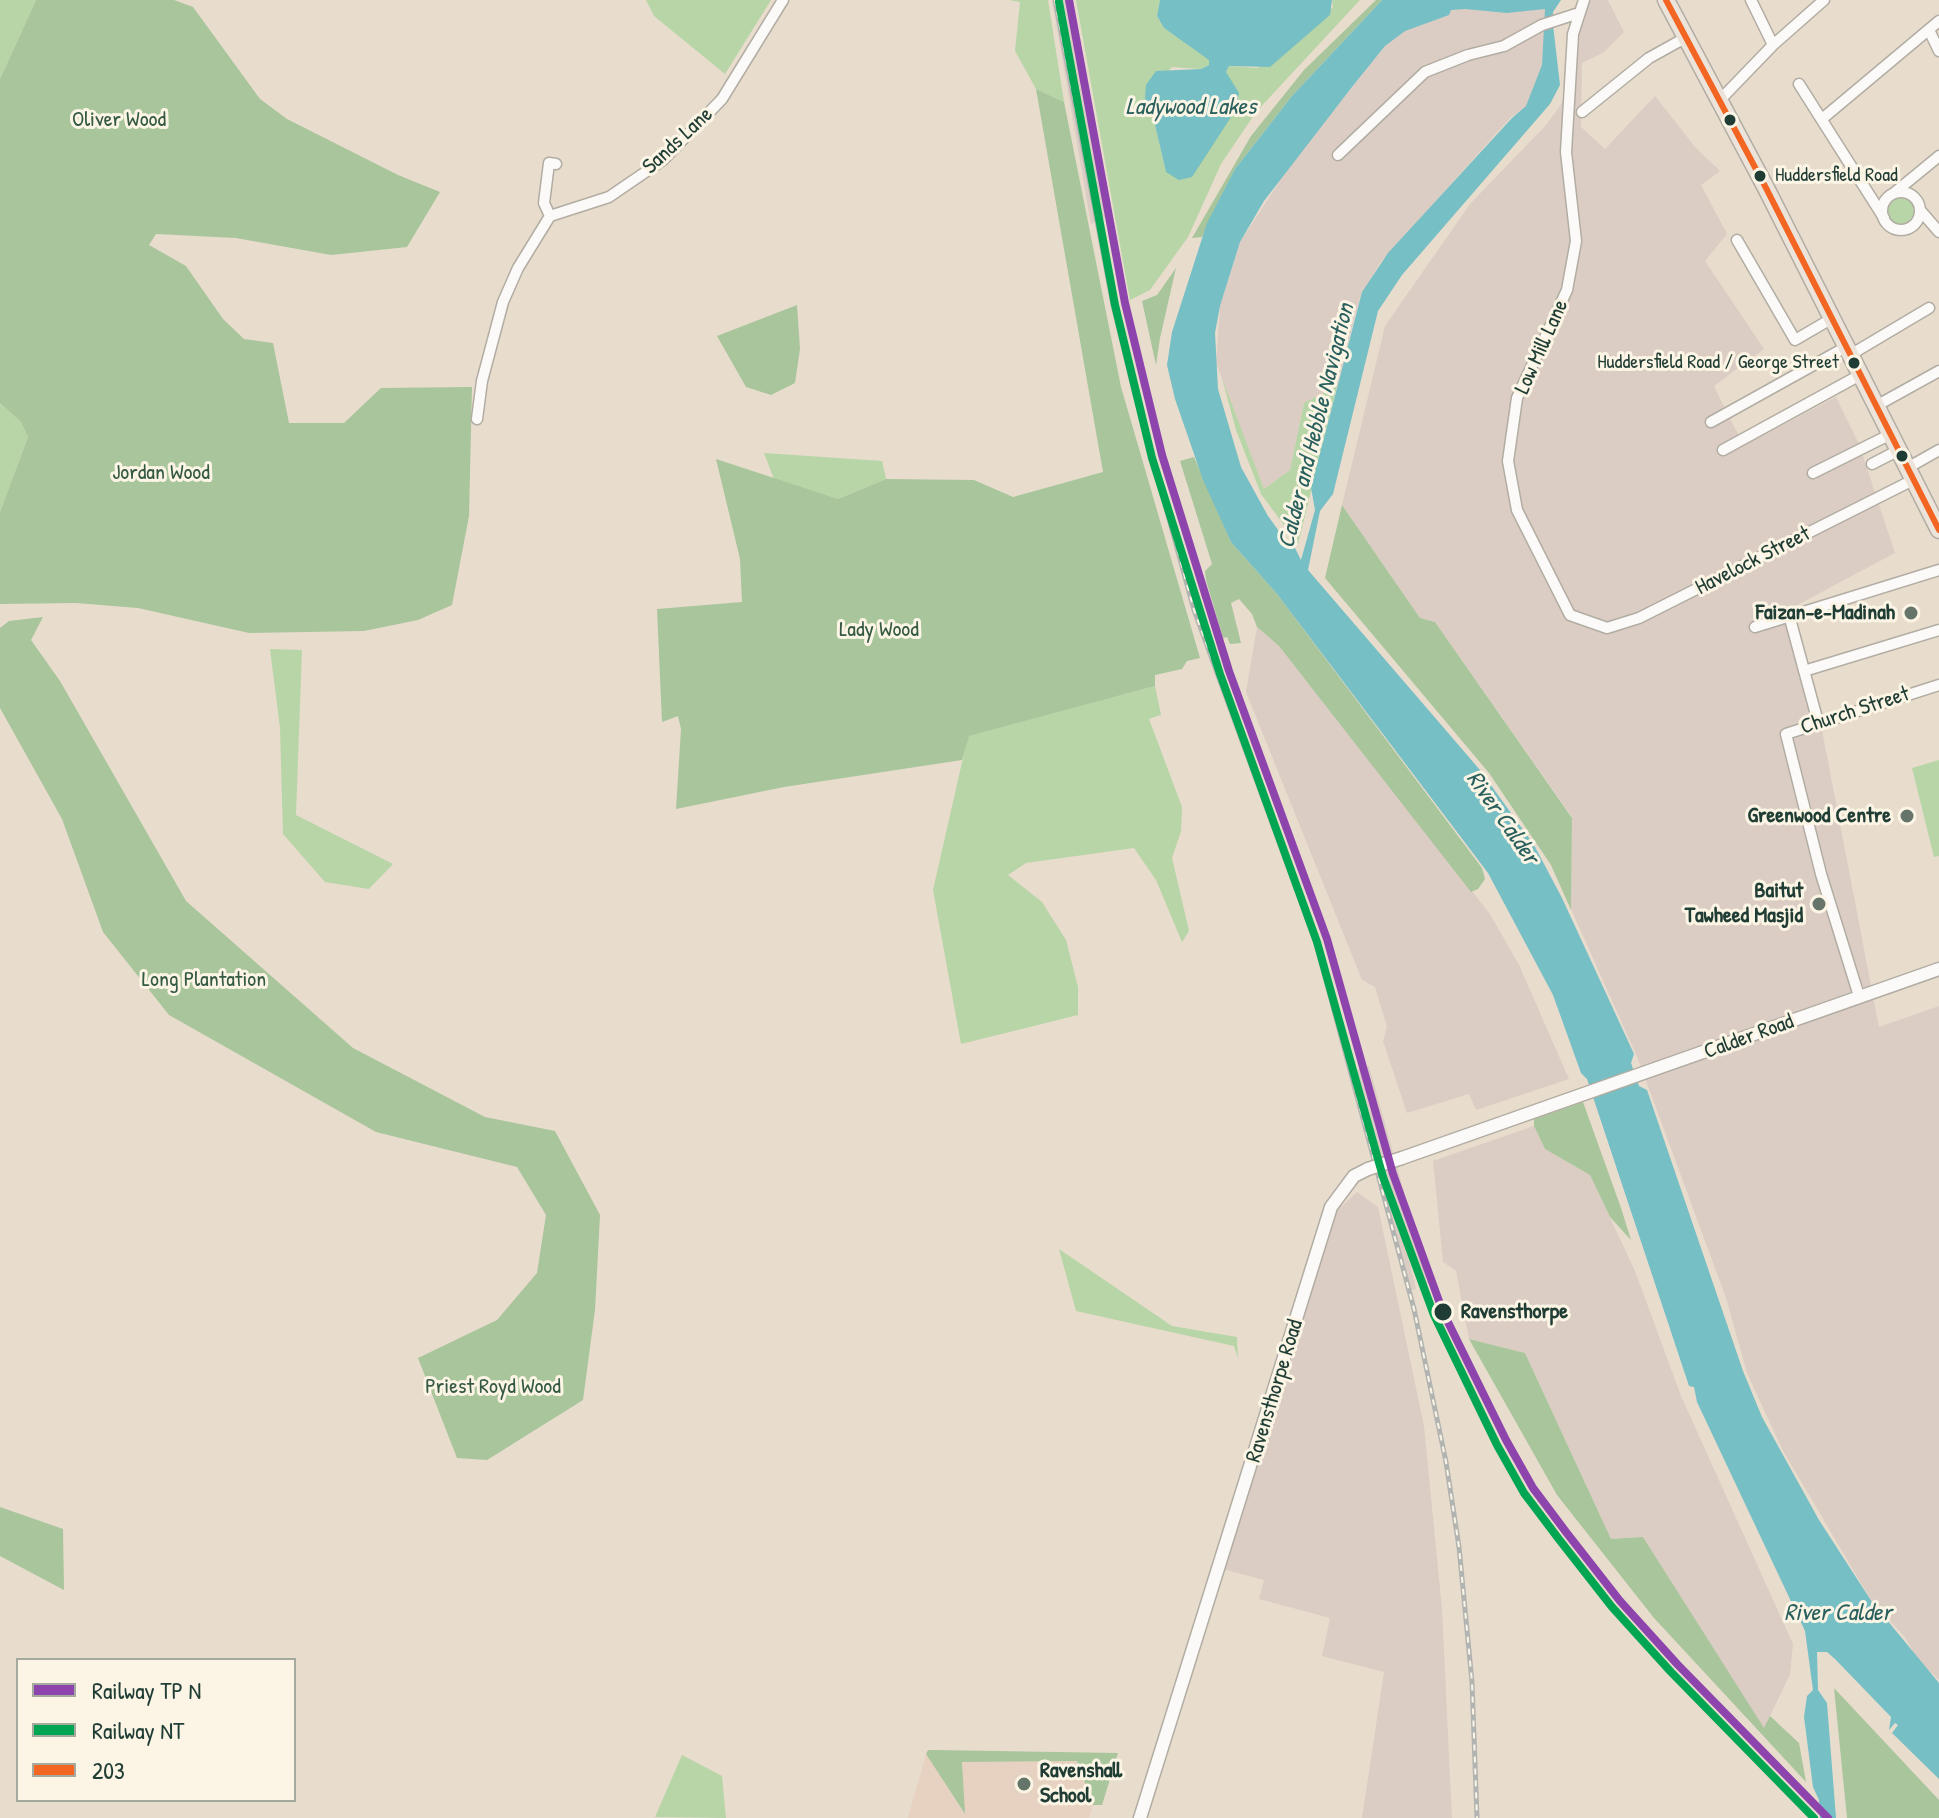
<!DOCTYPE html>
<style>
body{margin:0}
#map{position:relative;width:1939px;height:1818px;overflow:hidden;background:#e8dccd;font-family:"Patrick Hand",sans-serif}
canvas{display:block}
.legend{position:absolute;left:16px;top:1658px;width:280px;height:144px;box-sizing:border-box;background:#fcf5e5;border:2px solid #a4ab9e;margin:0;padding:10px 14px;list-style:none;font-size:24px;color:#1f3d34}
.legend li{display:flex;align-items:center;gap:16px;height:40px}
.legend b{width:40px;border:2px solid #a4ab9e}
</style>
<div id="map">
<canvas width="1939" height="1818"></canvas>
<ul class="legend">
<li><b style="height:10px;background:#8e44ad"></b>Railway TP N</li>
<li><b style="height:10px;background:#00a651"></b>Railway NT</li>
<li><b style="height:10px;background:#f26522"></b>203</li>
</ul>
</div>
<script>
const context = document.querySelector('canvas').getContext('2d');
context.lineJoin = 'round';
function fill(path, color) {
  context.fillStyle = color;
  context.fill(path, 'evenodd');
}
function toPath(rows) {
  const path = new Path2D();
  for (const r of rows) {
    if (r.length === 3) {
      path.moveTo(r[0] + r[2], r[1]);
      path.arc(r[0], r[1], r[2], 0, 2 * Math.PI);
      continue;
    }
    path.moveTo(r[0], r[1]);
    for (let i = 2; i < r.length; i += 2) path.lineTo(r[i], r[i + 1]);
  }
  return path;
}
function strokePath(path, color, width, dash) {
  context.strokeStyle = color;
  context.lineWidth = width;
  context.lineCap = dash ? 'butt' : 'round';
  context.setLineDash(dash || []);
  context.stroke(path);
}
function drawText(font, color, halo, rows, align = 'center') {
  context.font = font + ' "Patrick Hand",sans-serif';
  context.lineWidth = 6;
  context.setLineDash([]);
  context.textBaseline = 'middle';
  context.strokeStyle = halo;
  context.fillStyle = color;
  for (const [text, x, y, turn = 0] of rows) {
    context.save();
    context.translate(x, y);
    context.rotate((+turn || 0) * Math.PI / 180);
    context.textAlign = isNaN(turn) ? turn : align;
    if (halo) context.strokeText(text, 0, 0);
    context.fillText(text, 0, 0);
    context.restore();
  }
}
const built = toPath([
 [926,1754,964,1813,962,1762,1077,1761,1093,1805,1089,1818,908,1818]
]);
const industrial = toPath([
 [1052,0,1071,0,1110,216,1091,224],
 [1591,0,1608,0,1624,32,1603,53,1582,63,1581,127,1605,149,1655,96,1695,147,1720,171,1701,185,1727,234,1705,261,1764,349,1714,386,1732,423,1745,445,1836,397,1859,444,1895,553,1788,610,1816,699,1879,1027,1939,1006,1939,1680,1918,1660,1904,1636,1872,1602,1782,1449,1747,1373,1726,1298,1638,1059,1571,909,1572,817,1435,622,1420,618,1342,505,1385,326,1470,204,1547,124,1574,86,1580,20],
 [1452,8,1546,9,1543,65,1526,107,1511,117,1380,263,1360,297,1337,386,1304,403,1290,470,1264,489,1216,363,1220,306,1240,242,1292,162,1385,46,1404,29],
 [1257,627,1279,646,1490,914,1519,965,1569,1079,1476,1110,1469,1094,1407,1113,1383,1041,1387,1027,1375,987,1362,980,1246,692],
 [1369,1066,1408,1206,1433,1280,1425,1286,1401,1226,1416,1289,1407,1291,1349,1073],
 [1534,1126,1545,1149,1590,1175,1635,1271,1681,1396,1793,1644,1790,1674,1764,1729,1643,1537,1611,1539,1525,1353,1469,1339,1456,1271,1443,1262,1433,1161],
 [1357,1192,1378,1207,1424,1426,1442,1609,1452,1818,1362,1818,1384,1672,1322,1656,1330,1618,1259,1599,1264,1580,1219,1568,1326,1221]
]);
const green = toPath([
 [0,0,36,0,0,79],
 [646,0,771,0,725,74,654,16],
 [1009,0,1048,0,1064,102,1036,89,1015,51,1020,2],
 [1076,0,1160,0,1157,16,1164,28,1209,59,1209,65,1201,69,1172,67,1145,99,1152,112,1166,172,1231,82,1226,72,1229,66,1258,68,1333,7,1332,0,1360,0,1256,112,1221,164,1188,237,1150,290,1130,300],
 [1901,211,19],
 [1222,378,1264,489,1290,470,1304,403,1337,386,1298,544,1261,494,1236,430],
 [0,403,21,422,28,437,0,512],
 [764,453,882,461,886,479,838,499,774,479],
 [270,649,302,650,296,815,393,864,369,889,325,882,283,834,280,728],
 [1155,686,1161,715,1149,719,1182,807,1181,831,1172,858,1189,931,1182,942,1156,880,1134,848,1026,863,1008,875,1042,902,1066,940,1078,987,1078,1015,961,1044,933,890,968,736],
 [1939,760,1939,856,1934,857,1912,768],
 [1059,1249,1172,1326,1237,1337,1238,1358,1234,1346,1076,1311],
 [682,1755,722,1776,726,1818,655,1817]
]);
const forest = toPath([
 [36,0,174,0,193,7,260,99,287,119,398,175,440,192,407,247,331,255,236,238,156,234,149,245,186,266,223,319,244,339,273,343,289,423,344,423,381,388,472,387,469,516,452,605,418,620,364,631,249,633,138,608,76,603,0,604,0,512,28,437,21,422,0,403,0,79],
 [1376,0,1382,0,1292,96,1235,169,1202,237,1192,238,1251,136,1304,70],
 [1036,89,1064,102,1121,387,1200,658,1187,661,1182,669,1155,675,1155,686,969,736,962,760,784,787,676,809,681,729,678,716,662,722,657,609,742,602,740,559,716,459,838,499,886,479,974,480,1013,497,1103,472],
 [1176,268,1160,338,1156,365,1142,301,1157,295],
 [797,305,800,349,795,383,771,395,746,387,717,336],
 [1194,457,1231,542,1277,594,1482,868,1485,879,1478,889,1471,892,1279,646,1257,627,1252,614,1239,599,1231,603,1241,643,1230,644,1227,637,1223,638,1206,580,1205,571,1212,564,1180,461],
 [1342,505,1420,618,1435,622,1572,818,1571,910,1551,865,1489,773,1325,578],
 [43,617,31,640,60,681,186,901,353,1048,485,1117,555,1131,600,1215,595,1310,583,1400,487,1460,457,1458,418,1358,497,1320,537,1273,546,1215,517,1167,376,1132,169,1015,103,932,62,819,0,708,0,628,9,621],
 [1583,1102,1621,1208,1631,1240,1610,1217,1590,1175,1545,1149,1534,1126,1534,1119],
 [1469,1339,1525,1353,1611,1539,1643,1537,1764,1728,1770,1716,1799,1743,1806,1782,1654,1618,1557,1495],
 [0,1507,63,1529,64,1590,0,1556],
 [1834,1688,1939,1800,1939,1818,1847,1818],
 [928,1750,933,1750,1118,1753,1102,1805,1093,1805,1077,1761,962,1762,965,1814,926,1754]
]);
const water = toPath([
 [1160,0,1332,0,1330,15,1270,67,1229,66,1226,72,1239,93,1235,111,1192,177,1179,180,1166,172,1152,112,1145,99,1146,85,1156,71,1201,69,1209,65,1209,60,1164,28,1157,16],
 [1382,0,1561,0,1553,12,1553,25,1560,85,1550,104,1402,275,1378,311,1333,494,1320,511,1308,570,1480,770,1534,845,1562,898,1634,1054,1631,1063,1639,1086,1647,1090,1743,1371,1762,1417,1819,1520,1872,1602,1939,1683,1939,1779,1892,1733,1898,1725,1895,1723,1889,1730,1891,1717,1835,1659,1827,1652,1817,1652,1818,1690,1827,1703,1836,1818,1820,1818,1819,1800,1813,1787,1804,1717,1807,1696,1813,1690,1805,1631,1697,1402,1694,1387,1689,1386,1587,1079,1581,1073,1553,995,1488,873,1277,594,1231,542,1203,480,1175,399,1167,365,1172,332,1207,223,1235,169,1292,96],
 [1465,9,1507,13,1545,9,1542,65,1526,106,1512,118,1388,253,1362,292,1311,488,1315,510,1301,560,1295,548,1289,545,1268,516,1241,467,1218,389,1215,333,1220,306,1240,242,1264,201,1352,87,1385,46,1405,31,1449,15,1451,10]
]);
const minor = toPath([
 [1584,0,1573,34,1566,152,1576,241,1567,290,1517,398,1508,461,1517,510,1570,615,1607,628,1639,618,1915,479],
 [1751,0,1773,45],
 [1929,30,1939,51],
 [1799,84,1884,218],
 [1719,101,1773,45,1824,0],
 [1582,112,1649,58,1685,38],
 [1822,119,1939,21],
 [1338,155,1425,72,1468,55,1504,46,1542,25,1576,14],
 [1901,211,19],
 [1894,193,1939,156],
 [1920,210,1939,232],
 [550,216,544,203,549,163,556,164],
 [1737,240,1795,340,1831,319],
 [1850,355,1929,308],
 [1876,406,1939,371],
 [477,419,482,381,503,302,518,268,550,216,609,197,663,160,722,99,783,0],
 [1711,422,1846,347],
 [1723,450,1860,375],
 [1872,464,1899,450],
 [1909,467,1939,450],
 [1813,473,1891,434],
 [1789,615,1818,722],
 [1755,627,1939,570],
 [1804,671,1939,630],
 [1859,996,1821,874,1786,734,1939,685]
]);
const tertiary = toPath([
 [1402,1158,1939,969],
 [1140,1818,1331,1207,1354,1176,1368,1169]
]);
const trunk = toPath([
 [1666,0,1766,188,1939,530]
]);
const rail = toPath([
 [1055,0,1113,305,1134,391,1194,610,1316,943,1414,1309,1446,1462,1459,1547,1472,1682,1477,1818]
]);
const tertiaryBridge = toPath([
 [1368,1169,1402,1158]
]);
const bus1 = toPath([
 [1666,0,1766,188,1939,530]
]);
const rail1 = toPath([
 [1069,0,1125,303,1162,455,1229,671,1327,939,1393,1174,1443,1312,1506,1440,1533,1488,1566,1532,1620,1601,1678,1665,1828,1818]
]);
const rail2 = toPath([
 [1059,2,1115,305,1152,458,1220,674,1317,942,1383,1177,1434,1315,1497,1445,1524,1493,1558,1538,1612,1607,1671,1672,1814,1818]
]);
const markers = [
 [1730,120,7,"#1f3d34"],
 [1760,176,7,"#1f3d34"],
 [1854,363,7,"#1f3d34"],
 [1902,456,7,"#1f3d34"],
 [1911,613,8,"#65756a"],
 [1907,816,8,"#65756a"],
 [1819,904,8,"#65756a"],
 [1443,1312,10,"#1f3d34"],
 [1024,1784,8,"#65756a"]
];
const busNames = [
 ["Huddersfield Road",1775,176],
 ["Huddersfield Road / George Street",1839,363,"right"]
];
const parkNames = [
 ["Oliver Wood",119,120],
 ["Jordan Wood",161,473],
 ["Lady Wood",879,630],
 ["Long Plantation",204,980],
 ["Priest Royd Wood",493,1387]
];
const streetNames = [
 ["Sands Lane",678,141,-43],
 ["Low Mill Lane",1542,347,-66],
 ["Havelock Street",1753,561,-27],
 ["Church Street",1855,711,-18],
 ["Calder Road",1749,1037,-20],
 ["Ravensthorpe Road",1275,1391,-73]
];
const poiNames = [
 ["Faizan-e-Madinah",1895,613],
 ["Greenwood Centre",1891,816],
 ["Baitut",1803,891],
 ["Tawheed Masjid",1803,916],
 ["Ravenshall",1040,1771,"left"],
 ["School",1040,1796,"left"]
];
const stopNames = [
 ["Ravensthorpe",1461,1312]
];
const waterNames = [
 ["Ladywood Lakes",1191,108],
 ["Calder and Hebble Navigation",1317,426,-76],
 ["River Calder",1502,818,55],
 ["River Calder",1838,1614]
];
fill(built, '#e7d1c1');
fill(industrial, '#dbcdc4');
fill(green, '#b7d5a6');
fill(forest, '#a8c59c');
fill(water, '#76bfc5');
strokePath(minor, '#b2ada3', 13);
strokePath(tertiary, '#b2ada3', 15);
strokePath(trunk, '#b2ada3', 19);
strokePath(minor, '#fcfaf8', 10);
strokePath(tertiary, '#fcfaf8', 12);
strokePath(trunk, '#ece4db', 16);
strokePath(rail, '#b2b4b1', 5);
strokePath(rail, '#fcf5e5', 2, [6]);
strokePath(tertiaryBridge, '#b2ada3', 15, []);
strokePath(tertiaryBridge, '#fcfaf8', 12);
strokePath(bus1, '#f26522', 6);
strokePath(rail1, '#8e44ad', 8);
strokePath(rail2, '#00a651', 8);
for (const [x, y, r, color] of markers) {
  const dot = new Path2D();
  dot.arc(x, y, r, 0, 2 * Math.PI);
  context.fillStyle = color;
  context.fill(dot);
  strokePath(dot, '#fcf5e5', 3);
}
drawText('20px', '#1f3d34', '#fcf5e5', busNames, 'left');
drawText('22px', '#355a44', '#fcf5e5', parkNames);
drawText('22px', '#1f3d34', '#fcf5e5', streetNames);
drawText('bold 22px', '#1f3d34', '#fcf5e5', poiNames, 'right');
drawText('bold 22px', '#1f3d34', '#fcf5e5', stopNames, 'left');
drawText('italic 24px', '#2a605e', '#fcf5e5', waterNames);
</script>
